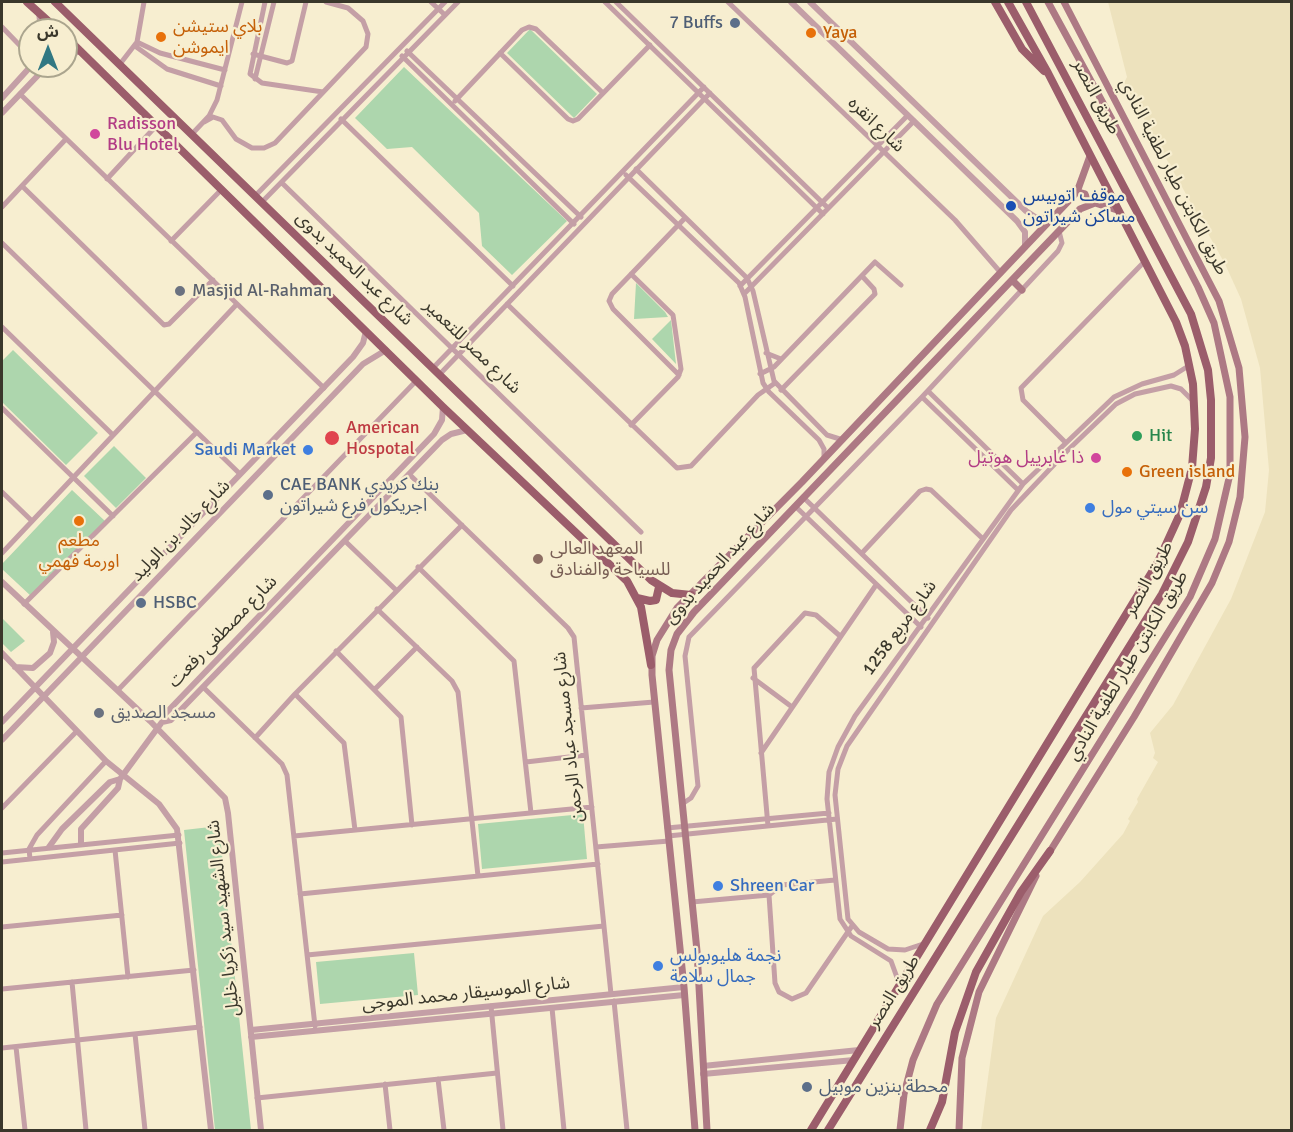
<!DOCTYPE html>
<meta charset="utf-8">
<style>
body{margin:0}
#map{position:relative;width:1293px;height:1132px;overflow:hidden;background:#f7eed0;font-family:Signika,"Noto Sans Arabic",sans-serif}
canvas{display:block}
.frame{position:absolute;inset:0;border:3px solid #3a372b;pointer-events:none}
.north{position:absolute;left:18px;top:18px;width:60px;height:60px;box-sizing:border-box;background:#f7eed0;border:2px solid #aba58e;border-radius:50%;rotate:0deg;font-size:16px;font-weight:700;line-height:24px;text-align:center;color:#3a372b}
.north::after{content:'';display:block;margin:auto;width:21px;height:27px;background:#317883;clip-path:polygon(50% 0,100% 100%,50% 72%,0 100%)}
</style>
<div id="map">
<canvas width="1293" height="1132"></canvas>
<div class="frame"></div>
<div class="north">ش</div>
</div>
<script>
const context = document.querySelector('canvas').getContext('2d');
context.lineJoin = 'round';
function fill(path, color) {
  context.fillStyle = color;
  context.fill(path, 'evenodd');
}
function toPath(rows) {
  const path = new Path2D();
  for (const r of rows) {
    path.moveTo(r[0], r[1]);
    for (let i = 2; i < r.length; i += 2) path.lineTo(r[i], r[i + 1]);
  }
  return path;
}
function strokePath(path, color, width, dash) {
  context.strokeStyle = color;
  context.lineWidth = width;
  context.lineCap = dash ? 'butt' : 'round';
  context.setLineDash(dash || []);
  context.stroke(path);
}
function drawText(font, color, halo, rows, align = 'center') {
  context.font = font + ' Signika,"Noto Sans Arabic",sans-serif';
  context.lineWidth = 4.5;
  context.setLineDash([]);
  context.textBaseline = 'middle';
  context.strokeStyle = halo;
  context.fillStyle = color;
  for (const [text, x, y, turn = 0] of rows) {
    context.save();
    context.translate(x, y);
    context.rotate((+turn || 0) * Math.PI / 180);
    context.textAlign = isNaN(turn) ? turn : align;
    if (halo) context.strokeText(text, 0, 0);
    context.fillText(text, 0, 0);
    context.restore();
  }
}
const built = toPath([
 [1108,2,1291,2,1291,1130,981,1130,996,1018,1043,916,1080,882,1123,834,1130,821,1128,819,1138,802,1137,799,1158,762,1153,758,1155,753,1150,733,1173,705,1231,599,1265,512,1269,470,1260,368,1241,299,1225,264,1124,83,1127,77]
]);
const green = toPath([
 [530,29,597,94,574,118,507,53],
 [404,67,567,221,512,275,482,246,479,213,412,147,387,149,355,118],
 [636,283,665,312,668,317,634,319],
 [671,320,676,364,652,339],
 [13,350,98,433,66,465,2,402,2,361],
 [114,446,146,478,116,508,84,476],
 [72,490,105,521,32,597,2,569,2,564],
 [2,618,25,641,11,652,2,643],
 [583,814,587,859,482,869,478,824],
 [219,826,251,1130,215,1130,184,830],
 [414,953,418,995,320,1004,316,962]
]);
const minor = toPath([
 [265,2,250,74,262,83,323,92],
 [431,2,445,15],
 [605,2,823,214],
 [616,2,828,208],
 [728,2,955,220,1001,273],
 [2,27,30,56],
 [137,42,160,53,225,70],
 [135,46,167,69,221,86],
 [407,51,581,217],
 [500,53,568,119,573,121,578,119,650,45],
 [253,54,287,63,292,61,306,2],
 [402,56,574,224],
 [120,64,137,42,144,2],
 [255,79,274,2],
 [20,94,324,388],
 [455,101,522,30,529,27,536,29,603,93],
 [341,119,513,286],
 [204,122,213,117,222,120,236,139,252,148,264,148,275,143,366,47,368,34,363,21,348,8,326,2],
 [192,134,209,116,217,100,242,2],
 [636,169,747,278,753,291,774,381,827,435,843,440],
 [626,175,739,283,745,297,763,383,769,392,819,440,824,449,824,459],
 [107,179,157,125],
 [282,183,641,532],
 [22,186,164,325,169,324,213,280],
 [255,196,445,2],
 [262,202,458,2],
 [2,207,66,139],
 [171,241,222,189],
 [2,243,240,474],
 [631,274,673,315,681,369,678,377,631,425],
 [740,286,908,115],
 [744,294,914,121],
 [507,304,677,468,691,466,758,395,775,383],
 [2,327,113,435],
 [766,353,781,359],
 [433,368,704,87],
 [760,374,774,367,875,262,901,285],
 [439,375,710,93],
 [679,375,613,309,609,301,612,294,685,218],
 [781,390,875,294,874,289,862,276],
 [928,391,1023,484],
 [922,397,1018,490],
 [2,408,113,516],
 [1065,442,1023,400,1021,388,1144,262],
 [409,474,568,628,574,637,611,994],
 [2,492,32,521],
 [803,497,928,618],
 [795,506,921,627],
 [345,541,396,590],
 [2,553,237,304],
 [862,553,920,491,926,489,931,490,982,538],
 [418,567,514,661,531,813],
 [24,604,197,432],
 [377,609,452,681,458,692,478,876],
 [336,651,401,717,412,825],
 [753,678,792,707],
 [203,687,282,764,287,775,315,1026],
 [375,689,417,647],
 [118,690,417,380],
 [295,694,344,743,355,830],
 [581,708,654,702],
 [255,738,295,694,462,525],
 [761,753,876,585],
 [526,762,586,755],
 [682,804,691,798,698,786,685,656,689,637,922,397,1058,251,1062,243,1059,231],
 [2,808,77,731],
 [768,826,754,668,805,613,816,615,840,636],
 [667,828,829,813],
 [294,836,592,807],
 [668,836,837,819],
 [596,847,669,841],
 [115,850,128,977],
 [2,853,179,835],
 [30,859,29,849,37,835,106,761],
 [2,862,180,843],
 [835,880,782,885,769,895,775,983,779,992,792,999,806,993,852,926],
 [300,894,598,864],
 [692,902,769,895],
 [2,927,122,915],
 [923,944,905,950,888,949,859,932,848,919,835,795,838,769,847,746,1011,510,1068,450,1116,404,1135,394,1171,386,1181,389,1192,400],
 [307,955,604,926],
 [72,982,86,1130],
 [899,983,891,961,851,936,840,919,827,799,829,772,838,747,855,716,1023,484,1114,397,1142,384,1174,375,1190,365],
 [2,989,194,970],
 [614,1001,627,1130],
 [491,1006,503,1130],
 [552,1008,564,1130],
 [135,1034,145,1130],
 [16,1047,25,1130],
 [2,1048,200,1027],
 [438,1079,444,1130],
 [385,1084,390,1130],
 [257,1098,497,1073]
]);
const tertiary = toPath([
 [791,2,1017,221,1025,232,1025,247],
 [810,2,1026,211,1035,217,1051,219],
 [39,12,41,30],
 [66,55,81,51],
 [2,98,31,66],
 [2,113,47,66],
 [2,582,150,721,225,798,228,813,261,1130],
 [2,653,106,761,159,804,177,829,211,1130],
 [15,667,33,668,50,653,54,642,53,632],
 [2,722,353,357,363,343,366,331],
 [162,722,171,720,442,440,451,434,467,430],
 [2,740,363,364,386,350],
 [120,779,162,722,165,714,434,434,442,420,443,407],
 [81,844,81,829,118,788,120,779],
 [49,847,62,829,110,782,120,779],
 [251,1030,684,987],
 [251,1037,684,995],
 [703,1066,859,1050],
 [703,1074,854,1060]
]);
const secondary = toPath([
 [1077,192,1085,194,1089,204],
 [1012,280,1022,290],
 [1047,856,1134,717,1212,583,1229,542,1240,497,1245,437,1239,368,1219,301,1064,2],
 [695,1130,684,987,652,675,652,656,657,640,677,608,802,482,1077,192,1090,156],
 [707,1130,697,951,669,670,671,650,677,634,694,612,1080,209,1095,203,1117,210],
 [900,1130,904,1094,913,1060,937,1004,1190,597,1215,539,1230,474,1230,397,1214,323,1198,287,1115,125,1048,2],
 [959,1130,962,1058,979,992,1036,876]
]);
const primary = toPath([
 [27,2,58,30],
 [55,2,651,580,672,593,691,595],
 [995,2,1022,49,1044,71],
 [66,37,443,407,627,581,641,607,651,665],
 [637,598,650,601,656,600,659,587],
 [811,1130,1158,562,1180,514,1192,468,1195,429,1193,384,1185,346,1176,322,1048,73,1008,2],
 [828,1130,1162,594,1188,542,1206,487,1211,458,1211,400,1208,370,1191,314,1026,2],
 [930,1130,942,1102,955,1032,976,972,1021,892,1050,851]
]);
const markers = [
 [735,23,6,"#5c6f8a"],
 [811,33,6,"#e8710a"],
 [161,37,6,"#e8710a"],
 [95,134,6,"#d1479c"],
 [1011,206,6,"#1a4fb4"],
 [180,291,6,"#6b7280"],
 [1137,436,6,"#2e9e5b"],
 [332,438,8,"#e0444e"],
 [308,450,6,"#3f7fe0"],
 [1096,458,6,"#d1479c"],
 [1127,472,6,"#e8710a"],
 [268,495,6,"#5c6f8a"],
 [1090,508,6,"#3f7fe0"],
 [79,521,6,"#e8710a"],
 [538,559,6,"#8d6e63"],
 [141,603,6,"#5c6f8a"],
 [99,713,6,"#6b7280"],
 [718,886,6,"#3f7fe0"],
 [658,966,6,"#3f7fe0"],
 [807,1087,6,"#5c6f8a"]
];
const serviceNames = [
 ["7 Buffs",723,23,"right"],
 ["CAE BANK بنك كريدي",280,485],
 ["اجريكول فرع شيراتون",280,506],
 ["HSBC",153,603],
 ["محطة بنزين موبيل",819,1087]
];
const foodNames = [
 ["بلاي ستيشن",173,27],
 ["ايموشن",173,48],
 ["Yaya",823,33],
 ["Green island",1139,472],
 ["مطعم",79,541,"center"],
 ["اورمة فهمي",79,562,"center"]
];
const streetNames = [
 ["طريق النصر",1096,97,62],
 ["شارع انقره",876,125,44],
 ["طريق الكابتن طيار لطفية النادي",1173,177,63],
 ["شارع عبد الحميد بدوى",354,269,44],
 ["شارع مصر للتعمير",472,347,44],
 ["شارع خالد بن الوليد",181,531,-46],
 ["شارع عبد الحميد بدوى",720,564,-48],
 ["طريق النصر",1149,579,-61],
 ["شارع مربع 1258",900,628,-54],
 ["شارع مصطفى رفعت",223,632,-46],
 ["طريق الكابتن طيار لطفية النادي",1128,666,-59],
 ["شارع مسجد عباد الرحمن",569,737,-96],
 ["شارع الشهيد سيد زكريا خليل",224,918,-96],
 ["طريق النصر",894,992,-58],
 ["شارع الموسيقار محمد الموجى",466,994,-6]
];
const hotelNames = [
 ["Radisson",107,124],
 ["Blu Hotel",107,145],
 ["ذا غابرييل هوتيل",1084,458,"right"]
];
const transitNames = [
 ["موقف اتوبيس",1023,196],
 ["مساكن شيراتون",1023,217]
];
const worshipNames = [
 ["Masjid Al-Rahman",192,291],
 ["مسجد الصديق",111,713]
];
const healthNames = [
 ["American",346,428],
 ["Hospotal",346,449]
];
const leisureNames = [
 ["Hit",1149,436]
];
const shopNames = [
 ["Saudi Market",296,450,"right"],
 ["سن سيتي مول",1102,508],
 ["Shreen Car",730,886],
 ["نجمة هليوبولس",670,956],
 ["جمال سلامة",670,977]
];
const educationNames = [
 ["المعهد العالى",550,549],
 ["للسياحة والفنادق",550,570]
];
fill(built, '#ede2bd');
fill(green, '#add6ad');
strokePath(minor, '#c49fa6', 5);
strokePath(tertiary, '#c49fa6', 6);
strokePath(secondary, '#ad7984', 7);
strokePath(primary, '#9b5d6b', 8);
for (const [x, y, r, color] of markers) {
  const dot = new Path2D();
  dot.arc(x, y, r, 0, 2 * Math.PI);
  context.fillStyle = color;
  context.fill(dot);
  strokePath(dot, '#f7eed0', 2);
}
drawText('18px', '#4e5e75', '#f7eed0', serviceNames, 'left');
drawText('18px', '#c56008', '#f7eed0', foodNames, 'left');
drawText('18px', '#3a372b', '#f7eed0', streetNames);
drawText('18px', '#b23c85', '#f7eed0', hotelNames, 'left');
drawText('18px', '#164399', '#f7eed0', transitNames, 'left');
drawText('18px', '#5b616d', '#f7eed0', worshipNames, 'left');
drawText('18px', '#be3a42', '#f7eed0', healthNames, 'left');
drawText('18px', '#27864d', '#f7eed0', leisureNames, 'left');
drawText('18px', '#366cbe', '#f7eed0', shopNames, 'left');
drawText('18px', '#785e54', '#f7eed0', educationNames, 'left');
</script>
